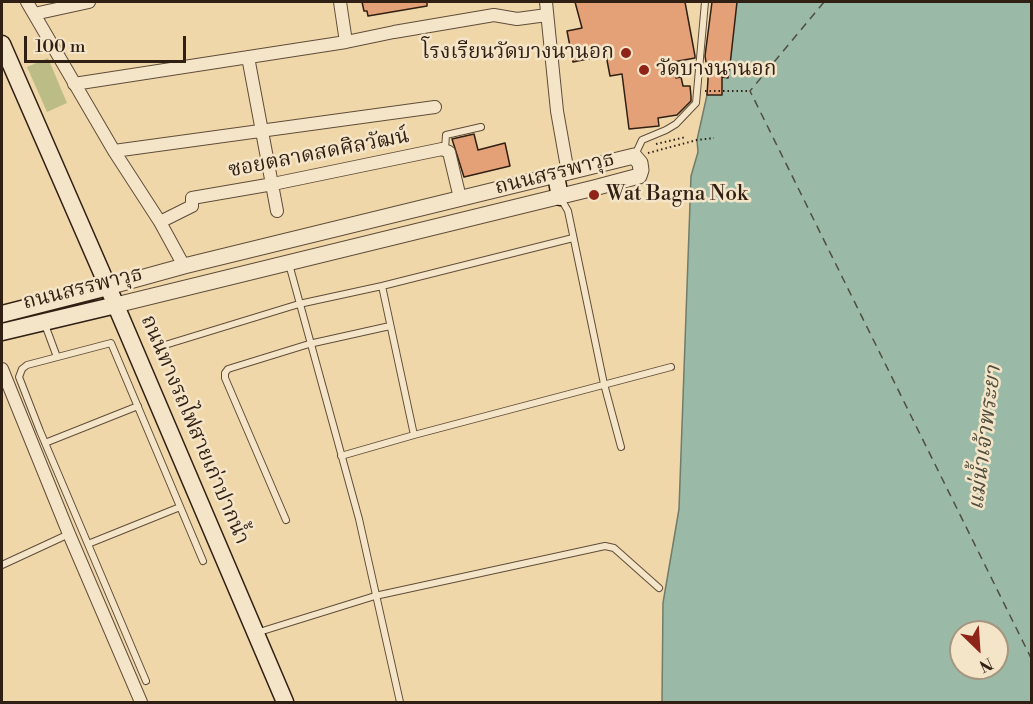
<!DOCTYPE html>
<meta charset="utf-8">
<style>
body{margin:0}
#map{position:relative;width:1033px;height:704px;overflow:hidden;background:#efd7aa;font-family:"Libre Bodoni",serif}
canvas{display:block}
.frame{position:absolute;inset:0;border:3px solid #301f13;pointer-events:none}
.north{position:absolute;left:949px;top:620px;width:60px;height:60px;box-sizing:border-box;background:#f5e5c8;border:2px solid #a69680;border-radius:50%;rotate:155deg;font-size:16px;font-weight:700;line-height:24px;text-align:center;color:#301f13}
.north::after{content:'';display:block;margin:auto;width:21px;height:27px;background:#8f2418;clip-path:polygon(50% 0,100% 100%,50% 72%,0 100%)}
.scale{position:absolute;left:24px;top:36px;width:162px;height:27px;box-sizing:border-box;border:3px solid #301f13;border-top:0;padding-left:8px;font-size:18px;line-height:21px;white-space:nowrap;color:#301f13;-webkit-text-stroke:4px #f5e5c8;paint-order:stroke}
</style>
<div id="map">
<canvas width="1033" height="704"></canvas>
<div class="frame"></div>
<div class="north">N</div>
<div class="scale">100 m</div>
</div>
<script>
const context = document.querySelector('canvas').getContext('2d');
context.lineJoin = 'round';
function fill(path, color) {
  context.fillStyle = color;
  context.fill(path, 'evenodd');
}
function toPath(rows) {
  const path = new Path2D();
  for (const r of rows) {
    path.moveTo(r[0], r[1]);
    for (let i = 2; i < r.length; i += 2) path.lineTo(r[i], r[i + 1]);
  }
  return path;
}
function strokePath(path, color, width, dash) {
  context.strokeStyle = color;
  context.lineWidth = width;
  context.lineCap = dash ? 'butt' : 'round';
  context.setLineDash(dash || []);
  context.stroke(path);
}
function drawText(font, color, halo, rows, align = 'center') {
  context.font = font + ' "Libre Bodoni","Noto Serif Thai",serif';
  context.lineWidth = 5;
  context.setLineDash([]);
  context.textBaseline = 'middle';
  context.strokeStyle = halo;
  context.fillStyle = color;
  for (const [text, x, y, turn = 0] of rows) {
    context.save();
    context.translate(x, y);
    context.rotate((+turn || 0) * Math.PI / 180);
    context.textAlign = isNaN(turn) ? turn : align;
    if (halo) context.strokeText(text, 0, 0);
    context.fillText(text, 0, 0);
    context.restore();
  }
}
const green = toPath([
 [48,58,67,103,47,112,27,67]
]);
const water = toPath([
 [729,2,1031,2,1031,702,662,702,663,603,679,509,691,176,698,152,697,140,707,95,718,9,727,10,729,2],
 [961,632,997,632,997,668,961,668,961,632]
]);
const ferry = toPath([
 [824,2,750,91,1032,660]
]);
const building = toPath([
 [362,2,427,2,427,6,368,16,367,11,364,11,362,2],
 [575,2,685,2,695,56,695,58,673,62,676,78,681,77,683,86,690,86,691,96,691,101,677,115,658,118,659,126,629,129,622,74,610,76,606,55,573,62,567,31,582,28,575,2],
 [712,2,737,2,730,65,728,78,722,77,722,95,707,95,709,63,706,62,705,56,712,2],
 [474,134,478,150,505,143,510,166,464,177,452,139,474,134]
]);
const path = toPath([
 [705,91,750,91],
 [656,144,686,137],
 [648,153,697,140,714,138]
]);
const service = toPath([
 [445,149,446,135,481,127],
 [635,155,642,140,666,130,676,124,696,103,705,2],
 [560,197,568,211,604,384,621,447],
 [289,264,359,519,400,702],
 [382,286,414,435,671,367],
 [44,322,57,357],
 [165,345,299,304,382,286,573,238],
 [45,443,138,406],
 [341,456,414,435],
 [286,520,225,378,225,373,228,369,309,344,390,326],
 [88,544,180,507],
 [2,565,69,534],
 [256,633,375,596,605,546,614,548,659,588],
 [146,681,40,431,19,377,22,369,27,365,111,343,203,561]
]);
const minor = toPath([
 [27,2,114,151,160,222,184,266],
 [340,2,346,42],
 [546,2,557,111,568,173],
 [34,14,89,2],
 [248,57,277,211],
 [74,84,346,42,394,32,494,15,517,19,547,15],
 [114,151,435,107],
 [160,222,192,206,192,198,273,184,442,149,449,152,460,198],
 [2,369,69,534,141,702]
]);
const tertiary = toPath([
 [108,287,184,266,634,156,640,163,641,170,639,176,594,188,116,305]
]);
const secondary = toPath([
 [2,44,108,287,285,702],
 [556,176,560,197],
 [2,314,108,287],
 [2,332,116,305]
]);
const markers = [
 [626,53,6,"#8f2418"],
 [644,70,6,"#8f2418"],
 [594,195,6,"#8f2418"]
];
const poiNames = [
 ["โรงเรียนวัดบางนานอก",614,53,"right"],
 ["วัดบางนานอก",656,70],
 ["Wat Bagna Nok",606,195]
];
const streetNames = [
 ["ซอยตลาดสดศิลวัฒน์",319,154,-11],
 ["ถนนสรรพาวุธ",555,174,-14],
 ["ถนนสรรพาวุธ",83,289,-14],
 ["ถนนทางรถไฟสายเก่าปากน้ำ",194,430,67]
];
const waterNames = [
 ["แม่น้ำเจ้าพระยา",986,438,-83]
];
fill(green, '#bcbd86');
fill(water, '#9abaa7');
strokePath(water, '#707c6c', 1.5);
strokePath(ferry, '#504e3f', 1.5, [8, 6]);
fill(building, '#e4a077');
strokePath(building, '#301f13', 1.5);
strokePath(service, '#604d39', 8);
strokePath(minor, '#604d39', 14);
strokePath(tertiary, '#604d39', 17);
strokePath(secondary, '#301f13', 19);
strokePath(path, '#301f13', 2, [1.5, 3]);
strokePath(service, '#f5e5c8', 6);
strokePath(minor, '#f5e5c8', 12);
strokePath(tertiary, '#f5e5c8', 15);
strokePath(secondary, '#f5e5c8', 16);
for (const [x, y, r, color] of markers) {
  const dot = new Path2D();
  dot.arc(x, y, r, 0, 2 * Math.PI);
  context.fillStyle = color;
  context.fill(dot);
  strokePath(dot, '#f5e5c8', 2);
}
drawText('21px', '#301f13', '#f5e5c8', poiNames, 'left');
drawText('21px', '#301f13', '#f5e5c8', streetNames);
drawText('italic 22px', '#504e3f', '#f5e5c8', waterNames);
</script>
